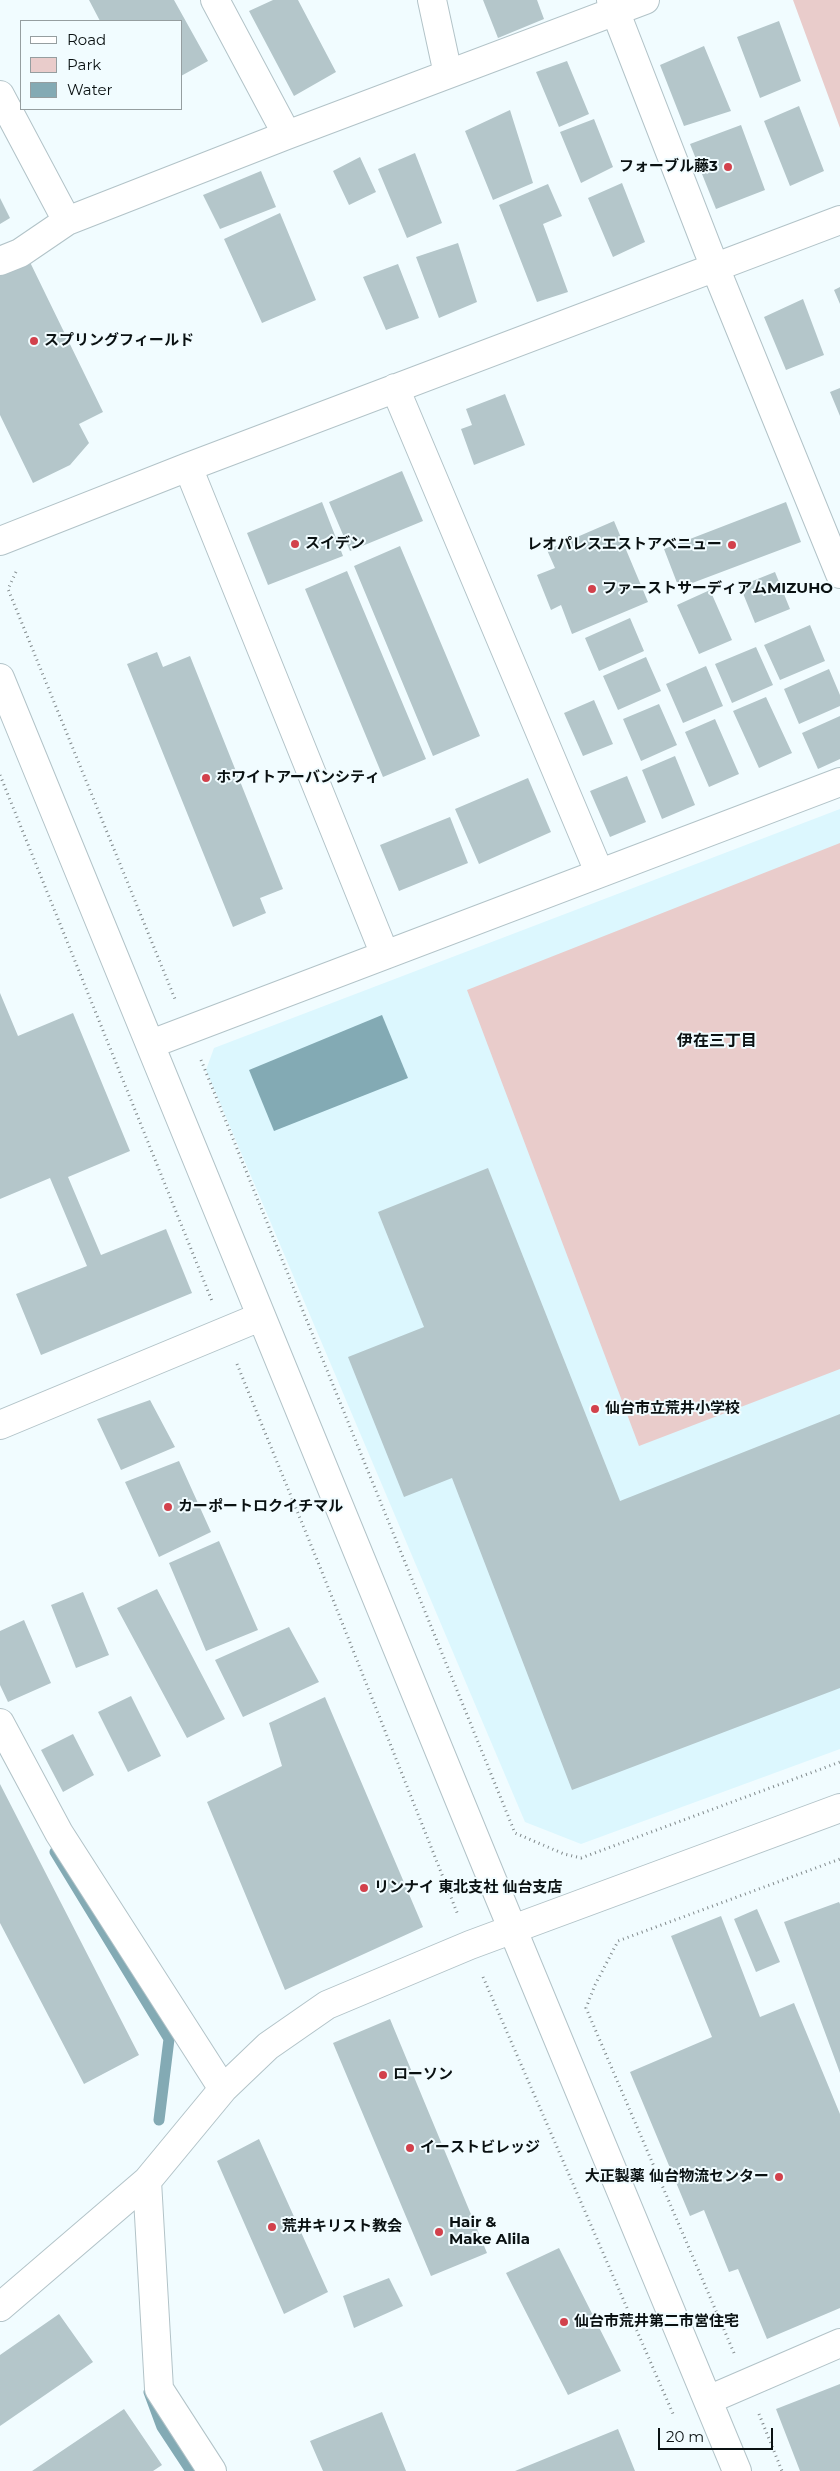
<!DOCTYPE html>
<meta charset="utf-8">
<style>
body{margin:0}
#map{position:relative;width:840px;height:2471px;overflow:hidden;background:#f1fcff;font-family:Montserrat,sans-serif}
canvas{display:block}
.legend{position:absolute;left:20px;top:20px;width:162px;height:90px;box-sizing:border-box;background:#f1fcff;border:1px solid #959ea0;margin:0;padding:6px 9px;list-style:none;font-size:15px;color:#0a1112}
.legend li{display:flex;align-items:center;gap:10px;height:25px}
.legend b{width:25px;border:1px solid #959ea0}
.scale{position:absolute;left:658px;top:2428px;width:115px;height:22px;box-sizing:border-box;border:2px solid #0a1112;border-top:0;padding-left:6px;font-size:15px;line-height:18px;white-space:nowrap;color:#0a1112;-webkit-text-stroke:4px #f1fcff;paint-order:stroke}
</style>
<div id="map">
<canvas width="840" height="2471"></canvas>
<ul class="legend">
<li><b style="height:6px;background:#fff"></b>Road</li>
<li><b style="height:14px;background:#e9cccb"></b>Park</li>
<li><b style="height:14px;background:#83aab4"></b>Water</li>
</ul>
<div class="scale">20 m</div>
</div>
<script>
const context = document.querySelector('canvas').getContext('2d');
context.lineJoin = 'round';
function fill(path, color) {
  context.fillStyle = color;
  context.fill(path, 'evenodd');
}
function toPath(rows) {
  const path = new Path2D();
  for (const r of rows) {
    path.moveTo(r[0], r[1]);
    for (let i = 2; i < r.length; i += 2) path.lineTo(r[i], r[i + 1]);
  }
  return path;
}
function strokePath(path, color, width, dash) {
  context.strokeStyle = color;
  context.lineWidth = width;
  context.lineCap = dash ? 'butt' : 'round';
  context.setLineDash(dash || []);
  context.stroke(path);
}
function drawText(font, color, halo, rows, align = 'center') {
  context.font = font + ' Montserrat,"Noto Sans JP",sans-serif';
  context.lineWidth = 4;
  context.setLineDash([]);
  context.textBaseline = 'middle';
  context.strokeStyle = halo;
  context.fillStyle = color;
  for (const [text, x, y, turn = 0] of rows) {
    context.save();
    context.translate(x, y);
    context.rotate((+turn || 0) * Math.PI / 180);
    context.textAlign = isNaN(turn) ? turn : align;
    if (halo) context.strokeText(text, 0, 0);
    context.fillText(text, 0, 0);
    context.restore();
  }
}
const built = toPath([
 [840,809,840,1749,581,1844,525,1822,206,1070,214,1048]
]);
const green = toPath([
 [793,0,840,0,840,128],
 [840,843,840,1369,639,1446,467,990]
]);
const water = toPath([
 [382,1015,408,1078,274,1131,249,1070]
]);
const stream = toPath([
 [55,1852,169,2039,159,2120],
 [149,2392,162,2427,191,2471]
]);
const building = toPath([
 [89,0,174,0,208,61,181,76,181,21,100,21],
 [273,0,298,0,336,72,294,96,249,11],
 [483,0,537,0,544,19,498,38],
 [779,21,801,81,760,98,737,37],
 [704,46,731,111,684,126,660,65],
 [567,61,589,114,559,127,536,72],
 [799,106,824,171,790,186,764,121],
 [510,110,533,183,493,200,465,131],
 [594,119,613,167,581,183,560,132],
 [741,125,765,190,716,209,690,144],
 [415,153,442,223,407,238,378,169],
 [360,157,376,192,349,205,333,171],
 [261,171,276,207,220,229,203,195],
 [622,183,645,242,613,257,588,198],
 [548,184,562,216,543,224,568,292,537,302,499,205],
 [0,198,10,218,0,224],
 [280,213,316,300,262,323,224,239],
 [458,243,477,302,439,318,416,257],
 [27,256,103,412,79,424,89,443,70,465,33,483,0,415,0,269],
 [398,264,419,318,386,330,363,277],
 [840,287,840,304,834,290],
 [803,299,824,355,786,370,764,317],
 [840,388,840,416,830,392],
 [505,394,525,445,474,465,461,429,472,425,466,409],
 [402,471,423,521,350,551,329,502],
 [322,502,343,556,268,585,247,533],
 [786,502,801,542,679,588,664,549],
 [614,521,648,602,572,634,561,605,551,610,537,575,555,568,547,550],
 [400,546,480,736,433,756,354,566],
 [347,571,426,759,383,777,305,589],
 [775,572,790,609,755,623,740,586],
 [710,590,732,640,699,654,677,605],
 [630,618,644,651,599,671,585,638],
 [810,625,825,661,780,680,764,645],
 [756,647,773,685,732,703,715,664],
 [157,652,163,667,190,656,283,889,260,898,266,913,233,927,127,664],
 [646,657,661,691,618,710,603,676],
 [706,666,723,706,683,723,666,684],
 [829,669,840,695,840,706,799,724,784,689],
 [766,697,792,753,759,768,733,711],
 [594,700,613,744,583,756,564,713],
 [659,704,677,745,641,761,623,719],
 [840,716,840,759,818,769,802,733],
 [715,719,739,774,709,787,685,732],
 [675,756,695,805,662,819,642,770],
 [627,776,646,822,610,837,590,791],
 [528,778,551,832,479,864,455,809],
 [450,817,468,863,399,891,380,845],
 [0,993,18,1036,73,1013,130,1151,68,1177,101,1255,166,1229,192,1293,41,1355,16,1294,87,1266,50,1178,0,1199],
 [488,1168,620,1501,840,1414,840,1688,572,1790,452,1478,404,1497,348,1357,424,1327,378,1212],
 [150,1400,175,1447,121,1470,97,1419],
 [179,1461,211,1532,159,1557,125,1482],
 [219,1541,258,1630,206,1651,169,1563],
 [157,1589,225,1719,187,1738,117,1608],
 [83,1592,109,1655,76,1668,51,1605],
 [24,1620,51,1683,8,1702,0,1685,0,1631],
 [289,1627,319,1682,243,1717,215,1660],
 [131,1696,161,1756,128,1772,98,1712],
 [325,1697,423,1927,285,1990,207,1802,282,1766,269,1723],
 [73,1734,94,1775,63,1792,41,1750],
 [0,1784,139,2055,84,2084,0,1923],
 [839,1902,840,1904,840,2073,784,1922],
 [757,1909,780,1962,756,1972,734,1919],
 [721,1916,760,2017,794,2003,840,2114,840,2308,767,2339,738,2269,729,2272,704,2210,690,2216,630,2072,712,2037,671,1936],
 [390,2019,487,2253,431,2276,333,2043],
 [259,2139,328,2292,284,2314,217,2161],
 [559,2248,621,2371,568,2395,506,2273],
 [389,2278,403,2306,354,2328,343,2296],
 [59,2314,93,2362,0,2426,0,2355],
 [840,2384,840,2471,800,2471,776,2409],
 [124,2409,162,2465,153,2471,32,2471],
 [382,2412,406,2471,323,2471,310,2441],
 [618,2429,635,2471,515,2471]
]);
const path = toPath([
 [16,572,8,589,175,999],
 [0,775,212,1301],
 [201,1060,515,1833,564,1854,581,1858,840,1762],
 [237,1364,322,1572,458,1915],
 [483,1977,674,2416],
 [734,2353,586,2008,595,1985,618,1941,840,1859],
 [759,2414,782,2471]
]);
const minor = toPath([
 [215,0,287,135],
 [432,0,448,74],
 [611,0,708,250,840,574],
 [0,95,67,221],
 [0,261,20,253,67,221,287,135,645,0],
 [395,388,599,872],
 [188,467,385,955],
 [0,541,188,467,840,220],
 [0,678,493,1882,737,2471],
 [151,1044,840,782],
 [0,1425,260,1317],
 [0,1723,59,1833,223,2089],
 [147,2181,159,2389,212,2471],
 [0,2307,147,2181,223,2089,268,2046,327,2005,470,1945,840,1808],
 [708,2400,840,2343]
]);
const markers = [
 [728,167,5,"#d2414c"],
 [34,341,5,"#d2414c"],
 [295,544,5,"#d2414c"],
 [732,545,5,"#d2414c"],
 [592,589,5,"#d2414c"],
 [206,778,5,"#d2414c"],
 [595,1409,5,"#d2414c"],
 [168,1507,5,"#d2414c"],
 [364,1888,5,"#d2414c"],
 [383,2075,5,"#d2414c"],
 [410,2148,5,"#d2414c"],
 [779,2177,5,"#d2414c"],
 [272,2227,5,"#d2414c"],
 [439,2232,5,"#d2414c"],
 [564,2322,5,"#d2414c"]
];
const poiNames = [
 ["フォーブル藤3",718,167,"right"],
 ["スプリングフィールド",44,341],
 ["スイデン",305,544],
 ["レオパレスエストアベニュー",722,545,"right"],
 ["ファーストサーディアムMIZUHO",602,589],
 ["ホワイトアーバンシティ",216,778],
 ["仙台市立荒井小学校",605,1409],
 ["カーポートロクイチマル",178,1507],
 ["リンナイ 東北支社 仙台支店",374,1888],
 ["ローソン",393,2075],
 ["イーストビレッジ",420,2148],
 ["大正製薬 仙台物流センター",769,2177,"right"],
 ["Hair &",449,2223],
 ["Make Alila",449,2240],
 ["荒井キリスト教会",282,2227],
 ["仙台市荒井第二市営住宅",574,2322]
];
const neighbourhoodNames = [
 ["伊在三丁目",717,1041]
];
fill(built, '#dcf7fe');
fill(green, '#e9cccb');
fill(water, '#83aab4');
strokePath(stream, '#83aab4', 11);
fill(building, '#b4c6ca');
strokePath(minor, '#b2c3c8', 30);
strokePath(path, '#80898b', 3, [1, 4]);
strokePath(minor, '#fff', 28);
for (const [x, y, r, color] of markers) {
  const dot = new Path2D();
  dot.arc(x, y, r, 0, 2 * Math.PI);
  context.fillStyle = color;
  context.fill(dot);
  strokePath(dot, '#f1fcff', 2);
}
drawText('bold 15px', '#0a1112', '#f1fcff', poiNames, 'left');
drawText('bold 16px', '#0a1112', '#f1fcff', neighbourhoodNames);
</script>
